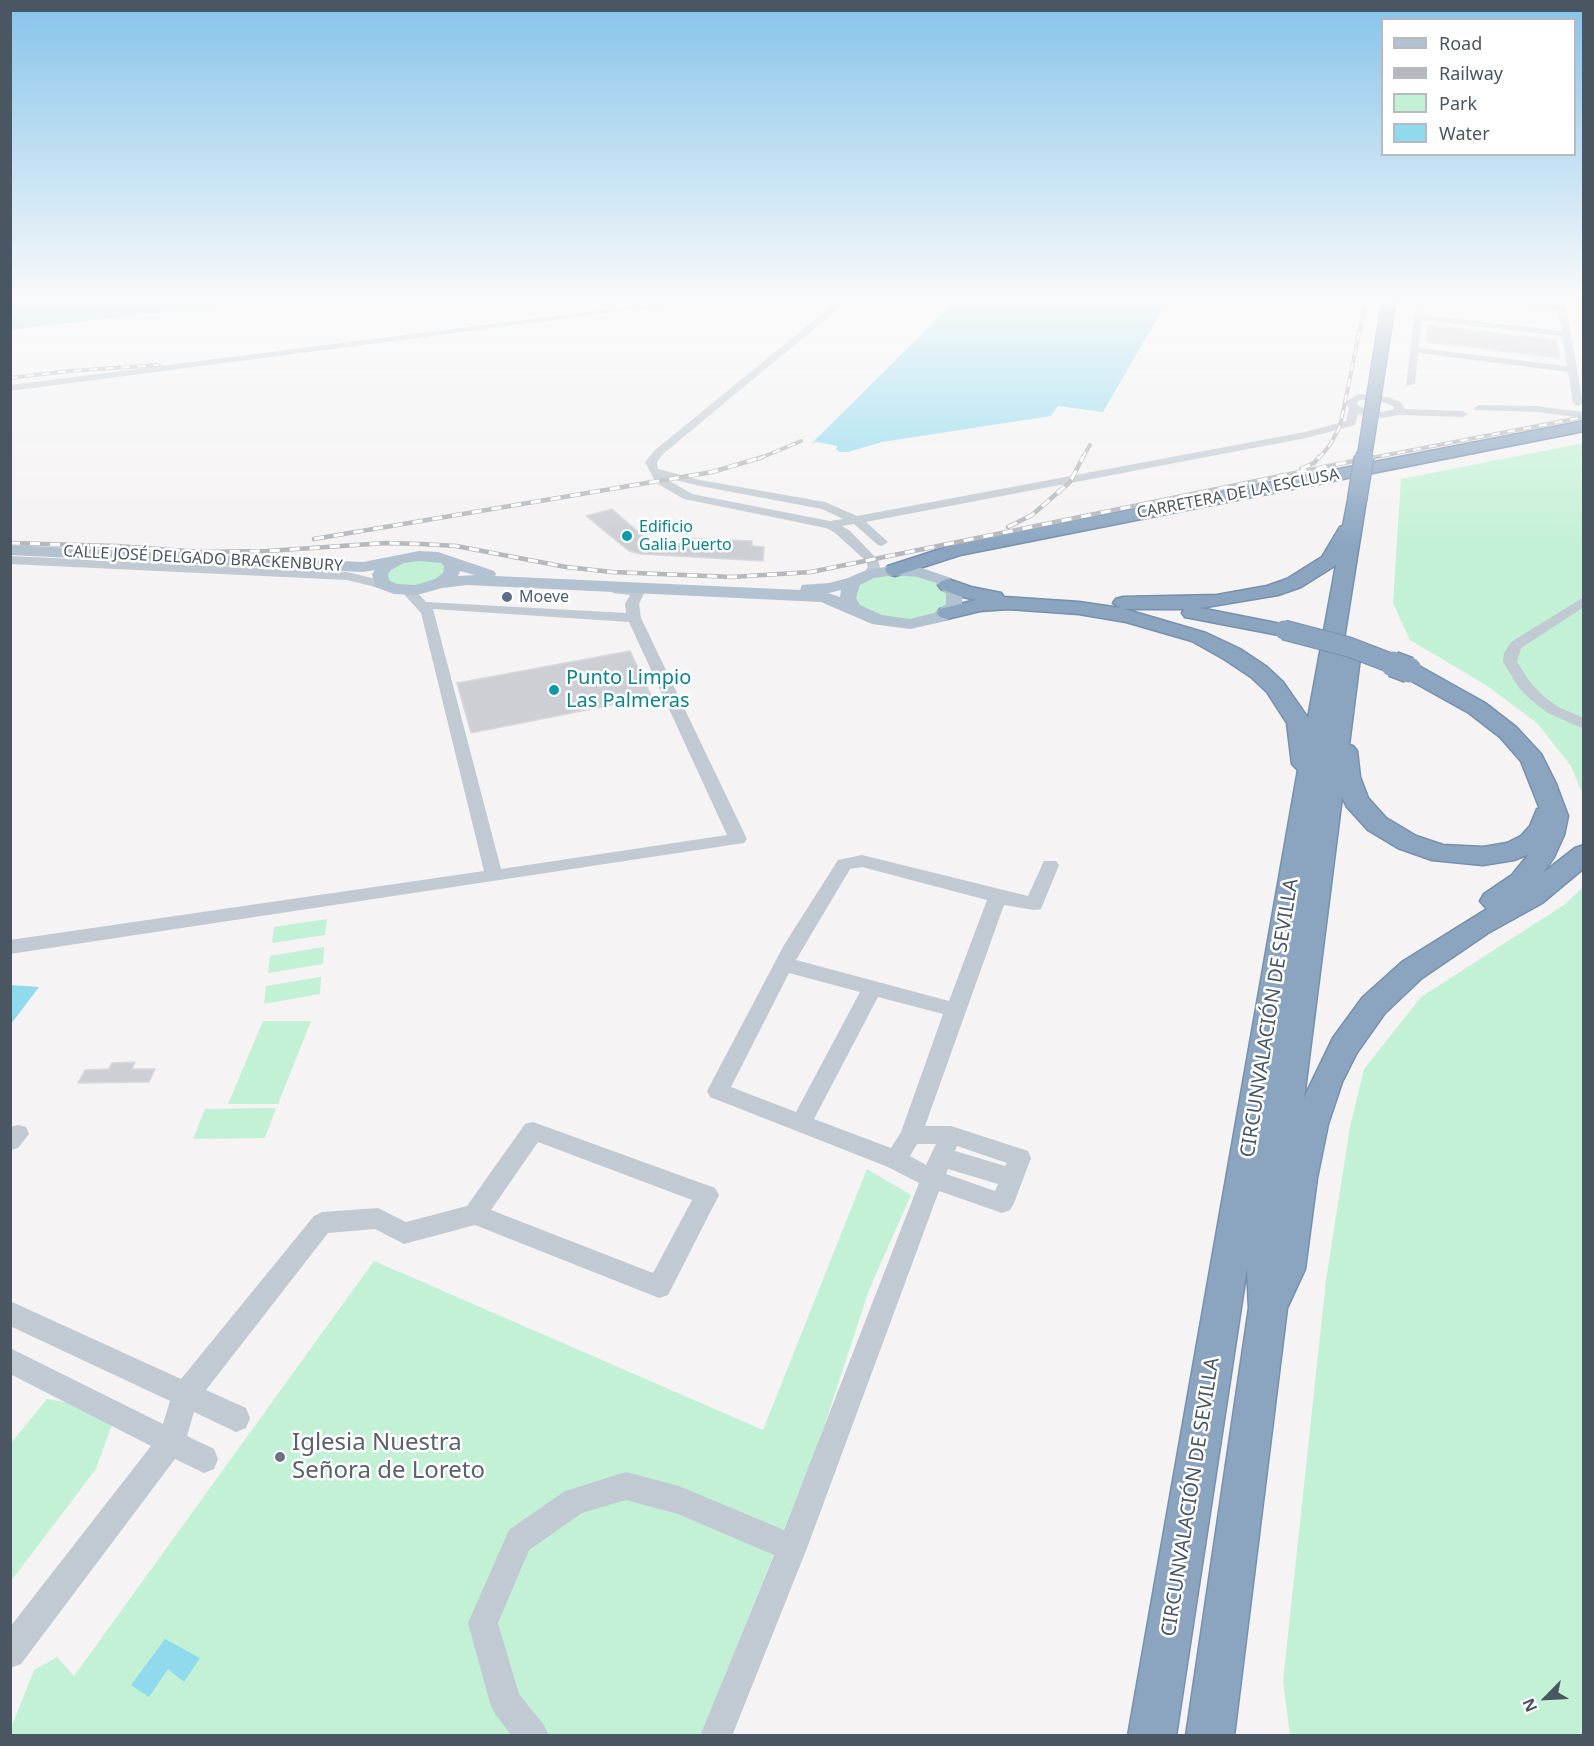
<!DOCTYPE html>
<meta charset="utf-8">
<style>
body{margin:0}
#map{position:relative;width:1594px;height:1746px;overflow:hidden;background:#f5f3f3;font-family:"Noto Sans",sans-serif}
canvas{display:block}
.frame{position:absolute;inset:0;border:12px solid #4a5661;pointer-events:none}
.legend{position:absolute;left:1381px;top:18px;width:195px;height:138px;box-sizing:border-box;background:#fff;border:2px solid #b7bbc0;margin:0;padding:8px 10px;list-style:none;font-size:18px;color:#4a5661}
.legend li{display:flex;align-items:center;gap:12px;height:30px}
.legend b{width:30px;border:2px solid #b7bbc0}
.north{position:absolute;left:1516px;top:1668px;width:60px;height:60px;-webkit-text-stroke:4px #fff;paint-order:stroke;rotate:246deg;font-size:16px;font-weight:700;line-height:24px;text-align:center;color:#4a5661}
.north::after{content:'';display:block;margin:auto;width:21px;height:27px;background:#4a5661;clip-path:polygon(50% 0,100% 100%,50% 72%,0 100%)}
</style>
<div id="map">
<canvas width="1594" height="1746"></canvas>
<div class="frame"></div>
<ul class="legend">
<li><b style="height:8px;background:#b3c2d1"></b>Road</li>
<li><b style="height:8px;background:#b5b8bd"></b>Railway</li>
<li><b style="height:16px;background:#c3f1d5"></b>Park</li>
<li><b style="height:16px;background:#90daee"></b>Water</li>
</ul>
<div class="north">N</div>
</div>
<script>
const context = document.querySelector('canvas').getContext('2d');
context.lineJoin = 'round';
function fill(path, color) {
  context.fillStyle = color;
  context.fill(path, 'evenodd');
}
function toPath(rows) {
  const path = new Path2D();
  for (const r of rows) {
    path.moveTo(r[0], r[1]);
    for (let i = 2; i < r.length; i += 2) path.lineTo(r[i], r[i + 1]);
  }
  return path;
}
function strokePath(path, color, width, dash) {
  context.strokeStyle = color;
  context.lineWidth = width;
  context.lineCap = dash ? 'butt' : 'round';
  context.setLineDash(dash || []);
  context.stroke(path);
}
function drawText(font, color, halo, rows, align = 'center') {
  context.font = font + ' "Noto Sans",sans-serif';
  context.lineWidth = 5;
  context.setLineDash([]);
  context.textBaseline = 'middle';
  context.strokeStyle = halo;
  context.fillStyle = color;
  for (const [text, x, y, turn = 0] of rows) {
    context.save();
    context.translate(x, y);
    context.rotate((+turn || 0) * Math.PI / 180);
    context.textAlign = isNaN(turn) ? turn : align;
    if (halo) context.strokeText(text, 0, 0);
    context.fillText(text, 0, 0);
    context.restore();
  }
}
const green = toPath([
 [1583,443,1583,795,1571,766,1537,723,1486,685,1410,640,1393,603,1401,479],
 [414,560,434,560,441,563,445,567,445,572,441,577,424,585,402,586,388,581,386,576,394,566],
 [906,574,933,581,943,588,948,595,948,603,942,611,917,620,885,618,861,608,856,601,855,593,859,586,867,580,879,576],
 [1583,887,1583,1735,1290,1735,1283,1681,1326,1280,1350,1127,1364,1069,1421,997,1564,905],
 [327,919,325,935,272,943,274,927],
 [324,947,323,964,268,973,270,956],
 [321,977,320,994,264,1004,266,986],
 [263,1021,311,1021,278,1104,228,1104],
 [276,1108,265,1138,193,1139,205,1109],
 [867,1169,911,1195,869,1290,819,1442,701,1735,11,1736,11,1728,34,1670,57,1657,74,1676,374,1261,763,1430],
 [47,1399,109,1410,111,1427,96,1469,11,1581,11,1443]
]);
const water = toPath([
 [11,300,264,300,11,330],
 [956,300,1168,300,1103,412,1058,406,1051,416,882,442,848,452,839,452,836,449,838,446,816,442,811,444],
 [11,985,39,987,11,1024,10,985],
 [165,1639,200,1658,184,1682,168,1669,149,1697,131,1685]
]);
const building = toPath([
 [1428,325,1556,340,1560,358,1426,342,1428,325],
 [612,509,648,540,661,543,681,544,682,538,752,541,752,546,764,547,763,561,641,554,629,551,586,516,612,509],
 [630,651,652,697,471,733,457,683,630,651],
 [135,1062,132,1069,155,1069,149,1082,78,1083,85,1070,109,1069,112,1063,135,1062]
]);
const minor = toPath([
 [682,300,709,300,10,391,10,385,682,300],
 [839,300,849,300,663,454,657,462,658,469,700,480,825,502,857,516,1305,432,1346,421,1349,408,1344,403,1358,394,1388,397,1401,402,1405,409,1463,411,1468,414,1463,417,1399,415,1382,418,1358,414,1355,425,1306,438,866,522,888,542,882,546,878,545,854,524,842,526,850,531,878,560,880,567,875,577,870,578,863,574,868,567,866,561,834,532,826,528,684,499,656,483,645,462,655,450,839,300],
 [1360,400,1382,402,1393,406,1394,409,1382,412,1363,408,1356,403,1360,400],
 [663,477,700,486,822,509,843,519,830,521,692,494,663,477],
 [1416,300,1424,300,1423,315,1562,331,1558,311,1481,300,1510,300,1558,306,1557,300,1565,300,1583,403,1578,406,1573,403,1568,372,1418,353,1415,384,1406,386,1416,300],
 [1422,320,1562,336,1567,366,1419,348,1422,320],
 [1479,405,1536,406,1584,412,1584,418,1536,412,1475,410,1474,408,1479,405],
 [10,556,347,572,388,582,390,585,383,589,347,580,10,564,10,556],
 [618,586,638,587,645,591,639,604,641,618,747,839,744,843,10,954,10,940,484,871,421,613,401,591,403,588,413,588,426,602,626,613,625,604,630,595,613,593,611,590,618,586],
 [433,609,629,622,727,835,501,869,433,609],
 [1584,597,1584,607,1521,648,1517,662,1530,682,1541,694,1558,707,1584,718,1584,729,1548,713,1531,700,1519,688,1503,662,1504,653,1511,642,1584,597],
 [862,855,1028,896,1044,861,1056,861,1059,865,1041,909,1034,910,1004,905,925,1126,951,1126,1028,1151,1031,1158,1014,1203,1010,1210,1002,1213,939,1191,807,1548,732,1736,700,1736,774,1555,678,1514,626,1500,582,1513,529,1550,498,1623,519,1694,544,1725,549,1736,512,1736,495,1714,490,1703,468,1623,509,1530,565,1491,626,1472,679,1486,784,1530,919,1183,888,1167,710,1097,707,1091,784,945,838,860,862,855],
 [862,867,987,900,949,1001,796,960,850,869,862,867],
 [789,973,860,992,796,1112,731,1087,789,973],
 [878,997,943,1014,901,1132,891,1148,814,1119,878,997],
 [917,1144,936,1144,926,1165,910,1156,917,1144],
 [957,1146,1007,1163,1005,1166,955,1151,957,1146],
 [948,1169,998,1184,995,1191,946,1174,948,1169],
 [533,1122,715,1188,719,1195,668,1295,659,1298,475,1225,404,1244,375,1229,328,1233,206,1390,246,1408,250,1418,246,1428,236,1432,194,1412,187,1436,214,1449,218,1459,214,1469,204,1473,175,1459,21,1664,10,1668,10,1627,151,1446,10,1374,10,1348,163,1424,170,1401,10,1326,10,1301,181,1379,314,1216,322,1212,378,1208,406,1222,467,1206,525,1124,533,1122],
 [538,1142,692,1200,653,1273,491,1210,538,1142],
 [18,1125,26,1127,29,1134,18,1148,10,1150,10,1127,18,1125]
]);
const major = toPath([
 [10,545,363,562,419,551,438,552,494,571,496,574,495,576,800,590,802,585,829,583,848,578,864,571,895,565,919,567,948,577,962,593,962,606,946,621,910,629,872,624,821,602,467,585,442,588,417,595,394,594,375,587,372,574,375,570,363,572,10,555,10,545],
 [419,561,441,563,444,566,443,573,435,579,416,585,397,584,389,580,388,574,391,570,404,563,419,561],
 [460,571,475,575,458,576,460,571],
 [895,575,917,577,936,583,946,594,946,604,934,613,910,619,882,615,860,605,856,598,860,585,874,578,895,575],
 [841,590,840,597,828,593,829,593,841,590]
]);
const highway = toPath([
 [1584,421,1584,431,960,555,895,576,888,574,885,570,888,566,956,544,1584,421],
 [1357,495,1363,496,1366,500,1343,645,1350,644,1358,645,1361,650,1349,745,1353,746,1357,751,1360,777,1368,798,1386,818,1416,836,1443,845,1483,847,1507,843,1521,836,1530,826,1537,809,1540,809,1521,761,1500,737,1469,713,1401,675,1398,670,1401,665,1409,663,1417,665,1485,703,1516,727,1541,754,1556,784,1568,816,1564,835,1554,857,1543,873,1575,848,1584,845,1584,868,1542,903,1488,933,1422,978,1385,1013,1356,1054,1342,1082,1328,1124,1317,1178,1305,1269,1287,1308,1234,1736,1186,1736,1249,1308,1247,1268,1176,1736,1128,1736,1298,770,1292,764,1287,723,1267,692,1251,677,1224,659,1192,641,1126,622,1079,614,1008,609,980,611,947,619,940,617,937,613,940,609,976,600,959,596,941,589,938,585,941,581,948,579,971,587,1001,593,1004,597,1079,602,1120,608,1113,603,1116,599,1123,597,1217,595,1267,586,1287,579,1322,557,1340,527,1343,526,1348,500,1351,496,1357,495],
 [1336,565,1308,718,1283,682,1267,667,1240,649,1206,633,1124,609,1184,609,1182,613,1185,617,1284,636,1291,634,1294,630,1291,626,1200,608,1278,595,1301,587,1336,565],
 [1342,797,1347,807,1368,830,1398,848,1432,860,1483,865,1514,860,1529,854,1512,875,1484,894,1480,901,1487,909,1402,962,1363,997,1333,1038,1304,1098,1342,797]
]);
const railFar1 = toPath([
 [10,378,69,371,159,365],
 [758,459,801,441],
 [1082,459,1090,445],
 [1318,459,1330,445,1340,426,1366,300],
 [1366,459,1584,417]
]);
const rail = toPath([
 [1301,469,1314,463,1319,457],
 [1008,527,1032,515,1070,482,1083,457],
 [314,539,712,472,763,457],
 [10,543,116,546,201,552,267,551,386,543,421,544,456,546,566,567,612,572,732,577,811,572,1373,457]
]);
const highwayBridgeFar2 = toPath([
 [1364,459,1389,300]
]);
const highwayBridgeFar1 = toPath([
 [1357,500,1364,457],
 [1284,630,1349,647,1396,665]
]);
const highwayBridge = toPath([
 [1393,664,1409,670]
]);
const markers = [
 [627,536,6,"#0f9aa8"],
 [507,597,6,"#5c6f8a"],
 [554,690,6,"#0f9aa8"],
 [280,1457,6,"#6b7280"]
];
const farStreetnames = [
 ["CARRETERA DE LA ESCLUSA",1238,494,-11],
 ["CALLE JOSÉ DELGADO BRACKENBURY",203,559,3]
];
const farCulturenames = [
 ["Edificio",639,527],
 ["Galia Puerto",639,545]
];
const farServicenames = [
 ["Moeve",519,597]
];
const cultureNames = [
 ["Punto Limpio",566,678],
 ["Las Palmeras",566,701]
];
const streetNames = [
 ["CIRCUNVALACIÓN DE SEVILLA",1270,1018,-81],
 ["CIRCUNVALACIÓN DE SEVILLA",1191,1497,-81]
];
const nearWorshipnames = [
 ["Iglesia Nuestra",292,1443],
 ["Señora de Loreto",292,1471]
];
fill(green, '#c3f1d5');
fill(water, '#90daee');
fill(building, '#cdcfd5');
strokePath(building, '#d7d9de', 1.5);
strokePath(highway, '#7690ad', 3);
fill(minor, '#c1cad2');
fill(major, '#b3c2d1');
fill(highway, '#8ba5c1');
strokePath(railFar1, '#b5b8bd', 4);
strokePath(rail, '#b5b8bd', 4.5);
strokePath(railFar1, '#fff', 2, [8]);
strokePath(rail, '#fff', 3, [10]);
strokePath(highwayBridgeFar2, '#7690ad', 16, []);
strokePath(highwayBridgeFar1, '#7690ad', 21, []);
strokePath(highwayBridge, '#7690ad', 28, []);
strokePath(highwayBridgeFar2, '#8ba5c1', 14);
strokePath(highwayBridgeFar1, '#8ba5c1', 19);
strokePath(highwayBridge, '#8ba5c1', 25);
const sky = context.createLinearGradient(0, 0, 0, 545);
sky.addColorStop(0, '#85c3ea');
sky.addColorStop(0.55, '#fafafa');
sky.addColorStop(1, '#fafafa00');
context.fillStyle = sky;
context.fillRect(0, 0, 1594, 545);
for (const [x, y, r, color] of markers) {
  const dot = new Path2D();
  dot.arc(x, y, r, 0, 2 * Math.PI);
  context.fillStyle = color;
  context.fill(dot);
  strokePath(dot, '#fff', 2);
}
drawText('16px', '#4a5661', '#fff', farStreetnames);
drawText('16px', '#0d838f', '#fff', farCulturenames, 'left');
drawText('16px', '#4e5e75', '#fff', farServicenames, 'left');
drawText('20px', '#0d838f', '#fff', cultureNames, 'left');
drawText('20px', '#4a5661', '#fff', streetNames);
drawText('24px', '#5b616d', '#fff', nearWorshipnames, 'left');
</script>
